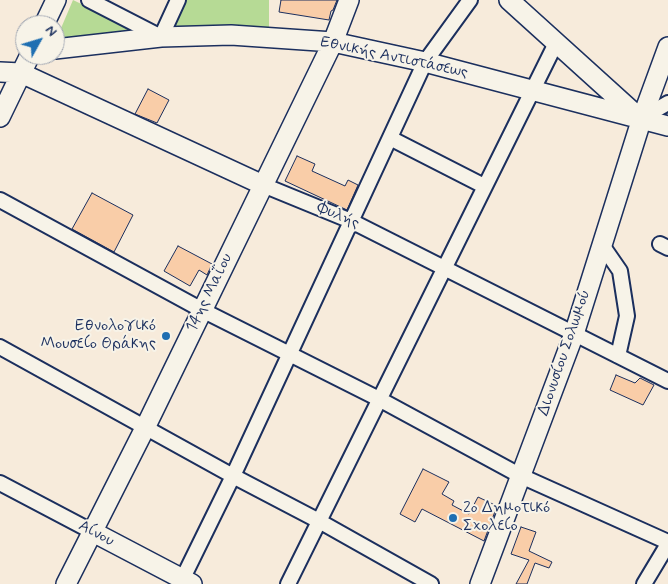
<!DOCTYPE html>
<meta charset="utf-8">
<style>
body{margin:0}
#map{position:relative;width:668px;height:584px;overflow:hidden;background:#f7ebdb;font-family:Mynerve,sans-serif}
canvas{display:block}
.north{position:absolute;left:15px;top:15px;width:50px;height:50px;box-sizing:border-box;background:#f7f3e8;border:1px solid #9fa5b1;border-radius:50%;rotate:51deg;font-size:14px;font-weight:700;line-height:20px;text-align:center;color:#1b2f5e}
.north::after{content:'';display:block;margin:auto;width:18px;height:22px;background:#1f6fb2;clip-path:polygon(50% 0,100% 100%,50% 72%,0 100%)}
</style>
<div id="map">
<canvas width="668" height="584"></canvas>
<div class="north">N</div>
</div>
<script>
const context = document.querySelector('canvas').getContext('2d');
context.lineJoin = 'round';
function fill(path, color) {
  context.fillStyle = color;
  context.fill(path, 'evenodd');
}
function toPath(rows) {
  const path = new Path2D();
  for (const r of rows) {
    path.moveTo(r[0], r[1]);
    for (let i = 2; i < r.length; i += 2) path.lineTo(r[i], r[i + 1]);
  }
  return path;
}
function strokePath(path, color, width, dash) {
  context.strokeStyle = color;
  context.lineWidth = width;
  context.lineCap = dash ? 'butt' : 'round';
  context.setLineDash(dash || []);
  context.stroke(path);
}
function drawText(font, color, halo, rows, align = 'center') {
  context.font = font + ' Mynerve,sans-serif';
  context.lineWidth = 4;
  context.setLineDash([]);
  context.textBaseline = 'middle';
  context.strokeStyle = halo;
  context.fillStyle = color;
  for (const [text, x, y, turn = 0] of rows) {
    context.save();
    context.translate(x, y);
    context.rotate((+turn || 0) * Math.PI / 180);
    context.textAlign = isNaN(turn) ? turn : align;
    if (halo) context.strokeText(text, 0, 0);
    context.fillText(text, 0, 0);
    context.restore();
  }
}
const green = toPath([
 [73,0,144,34,56,40],
 [186,0,269,0,269,27,174,26]
]);
const building = toPath([
 [281,0,337,0,333,10,331,11,329,20,279,12,281,0],
 [148,89,169,100,157,123,135,114,148,89],
 [297,156,315,164,312,171,345,186,348,180,358,185,347,210,285,181,297,156],
 [92,193,133,215,114,252,72,229,92,193],
 [178,246,212,264,207,275,199,270,190,286,164,271,178,246],
 [616,375,635,383,640,378,654,385,643,405,610,390,616,375],
 [423,469,449,482,442,494,454,501,452,505,469,514,478,497,497,506,484,541,422,509,415,522,400,514,423,469],
 [521,527,536,532,529,551,552,562,549,568,535,563,527,584,516,584,529,560,511,554,521,527]
]);
const street = toPath([
 [89,0,161,37,178,0],
 [642,118,668,103],
 [390,138,484,186],
 [263,185,351,221,668,381],
 [0,200,202,310,379,399,521,476,668,542],
 [660,244,668,248],
 [602,245,620,271,627,316,618,356],
 [0,347,233,476,319,521,431,584],
 [0,483,93,532],
 [180,584,233,476,425,62,470,0],
 [288,584,556,43],
 [644,584,668,544]
]);
const secondary = toPath([
 [509,0,635,114],
 [44,25,56,0],
 [55,49,161,37,231,35,333,42,425,62,668,126],
 [0,72,21,73,263,185],
 [0,117,30,55],
 [93,532,192,584],
 [66,584,145,428,333,42,349,0],
 [480,584,574,334,642,118,668,47]
]);
const markers = [
 [166,336,5,"#1f6fb2"],
 [453,518,5,"#1f6fb2"]
];
const streetNames = [
 ["Εθνικής Αντιστάσεως",394,58,12],
 ["Φυλής",338,216,24],
 ["14ης Μαΐου",210,293,-64],
 ["Διονυσίου Σολωμού",565,353,-71],
 ["Αίνου",96,534,28]
];
const poiNames = [
 ["Εθνολογικό",156,327],
 ["Μουσείο Θράκης",156,345],
 ["2o Δημοτικό",463,509,"left"],
 ["Σχολείο",463,527,"left"]
];
fill(green, '#b6da95');
fill(building, '#f9cda8');
strokePath(building, '#1b2f5e', 1);
strokePath(street, '#1b2f5e', 18);
strokePath(secondary, '#1b2f5e', 22);
strokePath(street, '#f7f3e8', 14);
strokePath(secondary, '#f7f3e8', 19);
for (const [x, y, r, color] of markers) {
  const dot = new Path2D();
  dot.arc(x, y, r, 0, 2 * Math.PI);
  context.fillStyle = color;
  context.fill(dot);
  strokePath(dot, '#f7f3e8', 2);
}
drawText('16px', '#1b2f5e', '#f7f3e8', streetNames);
drawText('16px', '#1b2f5e', '#f7f3e8', poiNames, 'right');
</script>
